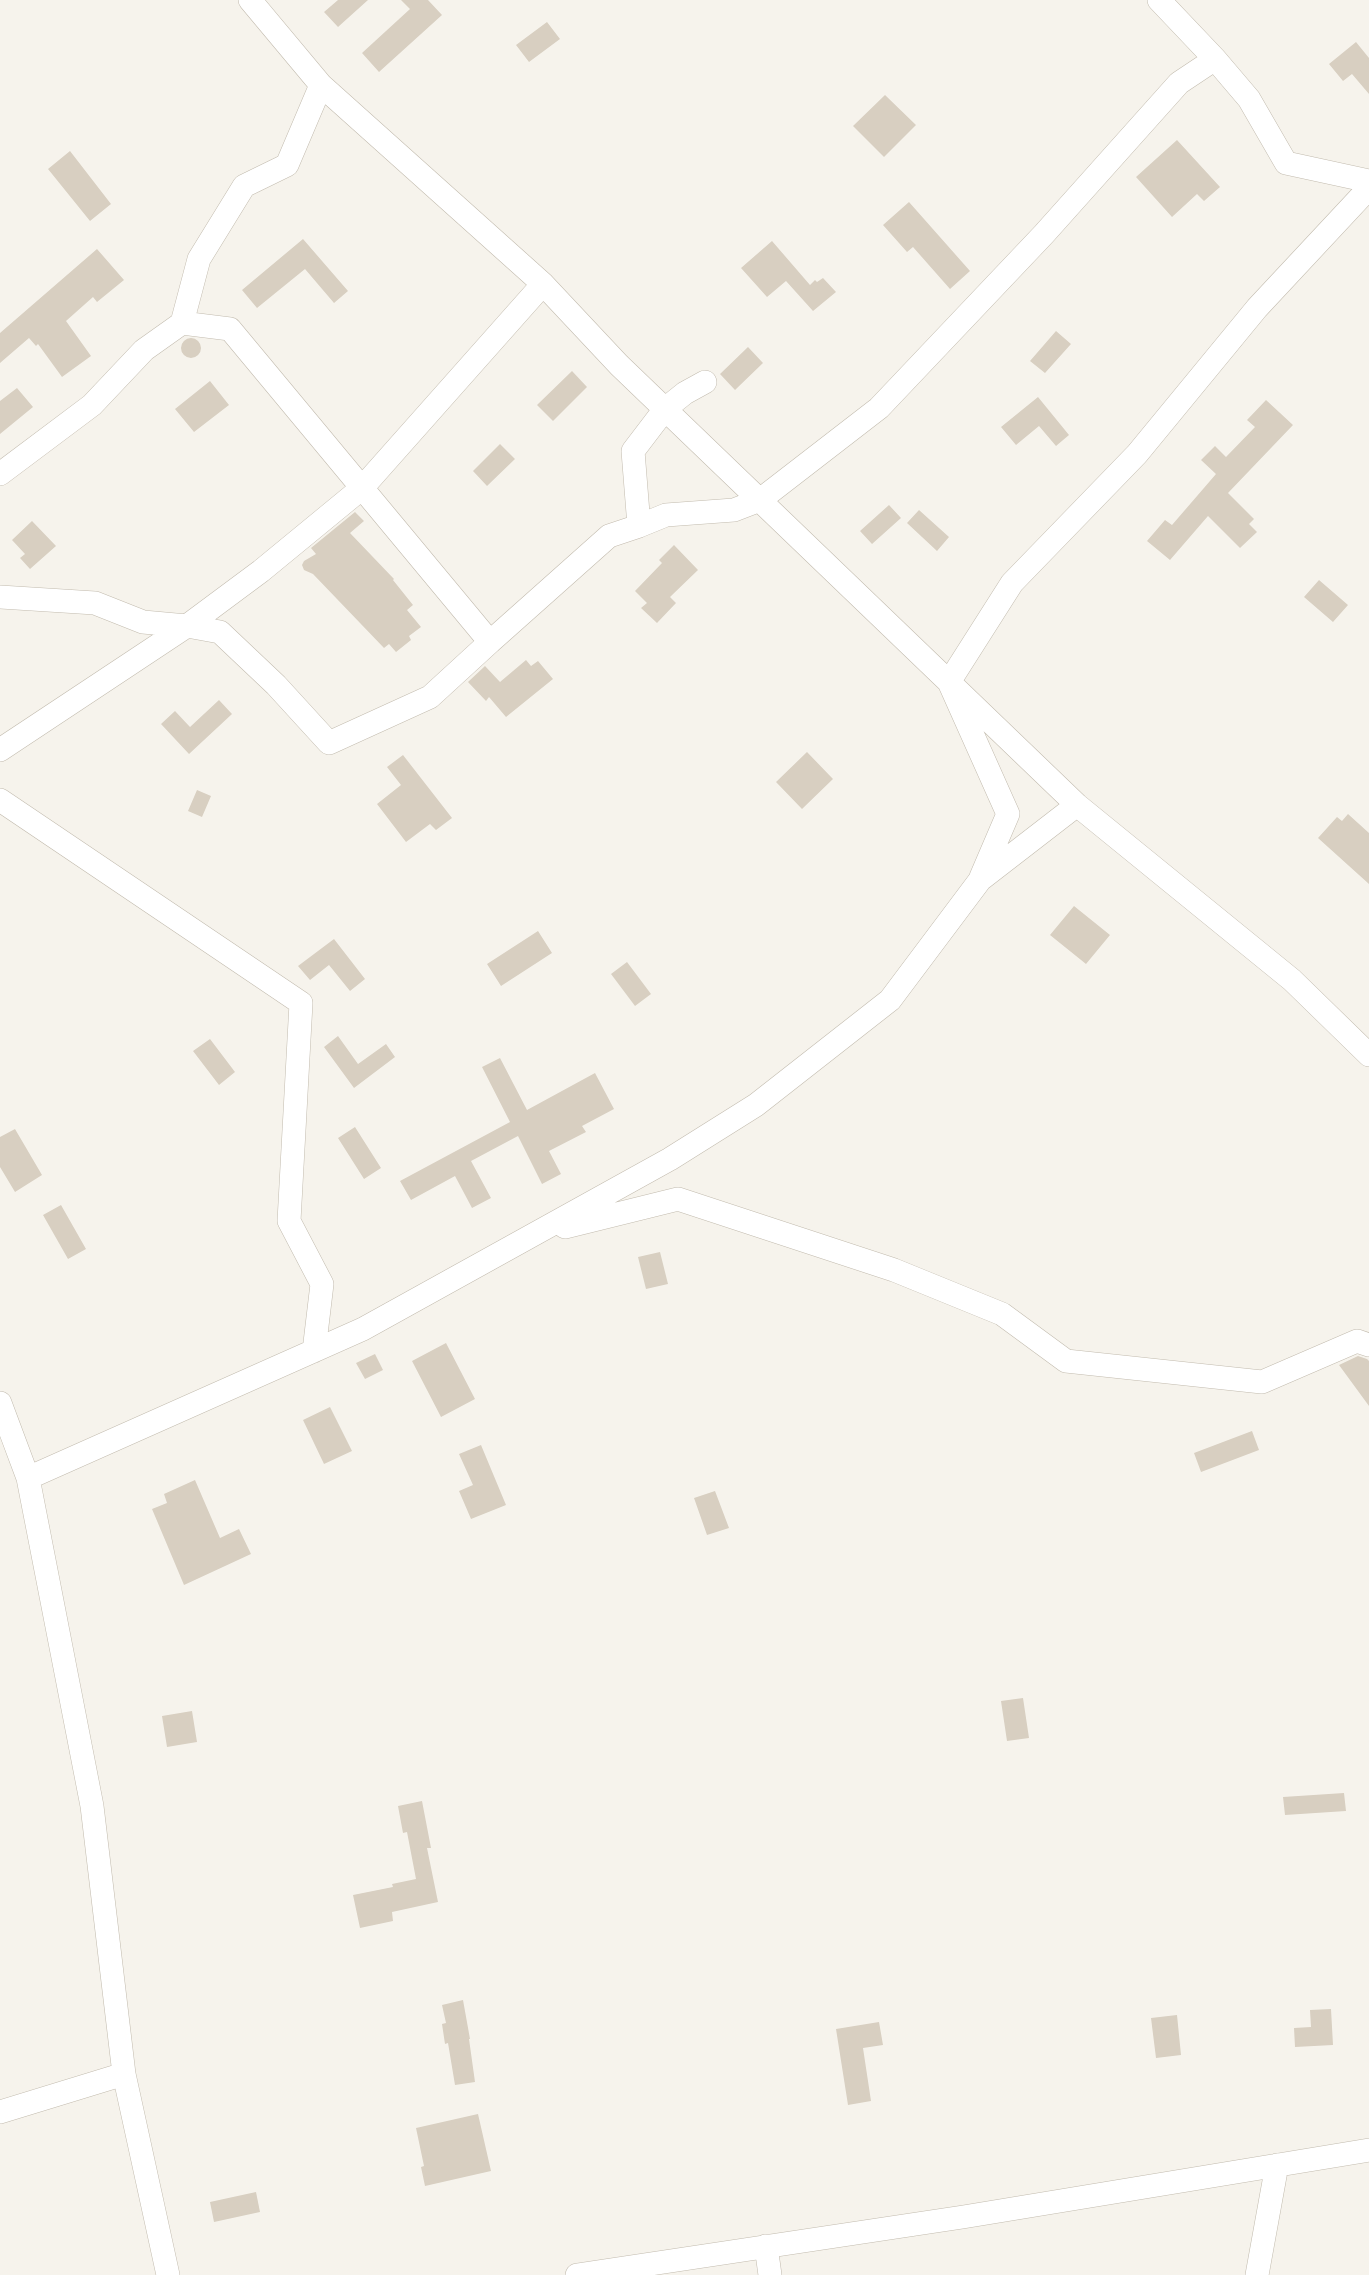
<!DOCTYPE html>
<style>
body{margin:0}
canvas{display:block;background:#f6f3ec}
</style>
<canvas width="1369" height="2275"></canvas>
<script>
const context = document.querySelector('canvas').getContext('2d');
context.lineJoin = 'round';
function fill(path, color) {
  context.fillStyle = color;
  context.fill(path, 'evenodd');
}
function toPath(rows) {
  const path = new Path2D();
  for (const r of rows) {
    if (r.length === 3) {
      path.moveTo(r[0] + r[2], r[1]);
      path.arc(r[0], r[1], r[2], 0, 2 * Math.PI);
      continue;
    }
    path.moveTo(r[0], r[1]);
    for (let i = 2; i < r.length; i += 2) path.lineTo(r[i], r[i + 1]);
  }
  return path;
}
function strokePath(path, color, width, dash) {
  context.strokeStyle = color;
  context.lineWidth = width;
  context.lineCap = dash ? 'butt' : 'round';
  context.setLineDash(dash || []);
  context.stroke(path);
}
const building = toPath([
 [338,0,368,0,338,27,324,12],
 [401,0,428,0,442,15,379,72,362,53,410,9],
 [547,22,560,39,529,62,516,45],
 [1356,42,1369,58,1369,94,1352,74,1343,81,1329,64],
 [885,95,916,125,884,157,853,126],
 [1177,140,1220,187,1204,201,1197,194,1172,217,1136,177],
 [70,151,111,204,90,221,48,169],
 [909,202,970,271,950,289,913,247,907,252,883,225],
 [303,239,348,291,334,303,305,269,257,308,242,290],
 [772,241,810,285,815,280,817,282,823,278,836,292,813,311,786,281,767,297,741,268],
 [97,249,124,280,97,302,93,297,66,321,91,356,62,377,38,344,36,346,29,338,0,363,0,333],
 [1056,331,1071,344,1045,373,1030,361],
 [191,348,10],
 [748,347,763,363,735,390,720,374],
 [572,371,587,387,553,421,537,405],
 [210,381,229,405,194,432,175,409],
 [17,388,33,407,0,434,0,401],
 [1038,397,1069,435,1056,446,1039,426,1016,445,1001,427],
 [1266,400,1293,425,1228,493,1254,519,1249,524,1257,532,1240,548,1208,516,1170,560,1147,541,1165,520,1172,525,1216,474,1201,460,1215,446,1226,457,1255,427,1247,420],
 [500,444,515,459,487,486,473,471],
 [889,505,901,518,872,544,860,531],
 [919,510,949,537,937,551,907,523],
 [355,512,364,521,350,533,394,579,393,580,413,605,407,610,421,627,409,636,411,640,396,652,389,644,384,648,313,574,304,570,302,565,304,561,316,554,311,548],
 [32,521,56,546,30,569,20,558,25,554,12,540],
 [674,545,698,570,670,597,676,603,657,623,641,608,647,603,635,591,662,563,659,560],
 [1319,580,1348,605,1333,622,1304,597],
 [526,660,531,666,538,661,553,679,506,717,489,697,486,701,468,682,485,666,500,682],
 [219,700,232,714,189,754,161,724,175,711,190,727],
 [807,752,833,779,802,809,776,782],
 [403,755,452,818,436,830,430,824,406,842,377,804,401,785,387,767],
 [197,790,211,796,202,817,188,811],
 [1348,814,1369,833,1369,884,1318,838,1337,817,1342,821],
 [1074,906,1110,935,1086,964,1050,935],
 [538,931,552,953,501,986,487,964],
 [334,939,365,979,350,991,329,965,310,980,298,966],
 [627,962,651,994,635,1006,611,974],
 [338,1036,358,1064,386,1044,395,1057,354,1088,324,1047],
 [210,1039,235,1072,219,1085,193,1051],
 [500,1058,527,1110,595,1073,614,1109,582,1126,586,1132,549,1151,561,1174,542,1184,518,1136,471,1161,491,1198,472,1208,455,1176,411,1200,400,1181,510,1122,482,1067],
 [355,1127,381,1168,364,1179,338,1138],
 [15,1129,42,1175,15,1192,0,1167,0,1137],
 [61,1205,86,1249,68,1259,43,1215],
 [660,1252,668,1284,646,1289,638,1257],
 [446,1343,475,1399,441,1417,412,1361],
 [375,1354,383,1370,365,1379,356,1363],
 [1358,1356,1367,1359,1369,1361,1369,1406,1339,1365],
 [330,1407,352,1451,324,1464,303,1420],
 [1252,1431,1259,1450,1201,1472,1194,1453],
 [481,1445,506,1505,471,1519,459,1491,473,1485,459,1454],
 [195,1480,220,1538,239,1529,251,1554,184,1585,152,1509,167,1503,164,1494],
 [715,1491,729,1528,707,1535,694,1498],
 [1023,1698,1029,1738,1007,1741,1001,1701],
 [192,1711,197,1742,167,1747,162,1716],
 [1344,1793,1346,1811,1285,1815,1283,1797],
 [422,1801,431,1848,427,1848,438,1902,392,1912,393,1921,360,1928,353,1895,393,1887,392,1884,416,1879,407,1832,403,1833,398,1806],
 [463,2000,470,2039,469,2039,475,2082,455,2085,448,2043,445,2044,442,2024,446,2023,442,2005],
 [1331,2009,1333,2045,1295,2047,1294,2028,1311,2027,1310,2010],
 [1177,2015,1181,2055,1156,2058,1151,2018],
 [879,2022,883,2045,863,2048,871,2101,848,2105,836,2029],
 [478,2114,491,2171,425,2186,421,2167,424,2166,416,2128],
 [256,2192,260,2212,214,2222,210,2202]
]);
const street = toPath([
 [250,0,321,85,543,284,619,365,1077,805,1292,980,1369,1055],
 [1159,0,1215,59],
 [182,323,199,259,244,186,287,165,321,85],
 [0,474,92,405,144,350,182,323,230,329,490,642,430,697,329,743,276,685,220,632,187,626,143,622,95,603,0,597],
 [639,526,666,515,734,510,760,500,879,408,1044,234,1179,83,1215,59,1249,99,1286,163,1369,181],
 [490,642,609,536,639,526,633,451,665,409,685,393,705,382],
 [0,750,187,626,261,571,362,488,543,284],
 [0,800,301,1003,289,1221,322,1284,314,1351],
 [981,877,1008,814,949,682,1012,583,1137,454,1257,308,1369,188],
 [565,1227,678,1199,894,1270,1002,1314,1066,1361,1262,1382,1357,1341,1369,1345],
 [0,1403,28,1478,92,1806,124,2074,168,2275],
 [28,1478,363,1329,670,1159,756,1105,890,1000,980,880,1077,805],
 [0,2112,124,2074],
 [766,2246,770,2275],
 [577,2275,963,2217,1369,2150],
 [1257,2275,1277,2165]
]);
fill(building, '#d8cfc1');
strokePath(street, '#c2bbae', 24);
strokePath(street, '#fff', 23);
</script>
